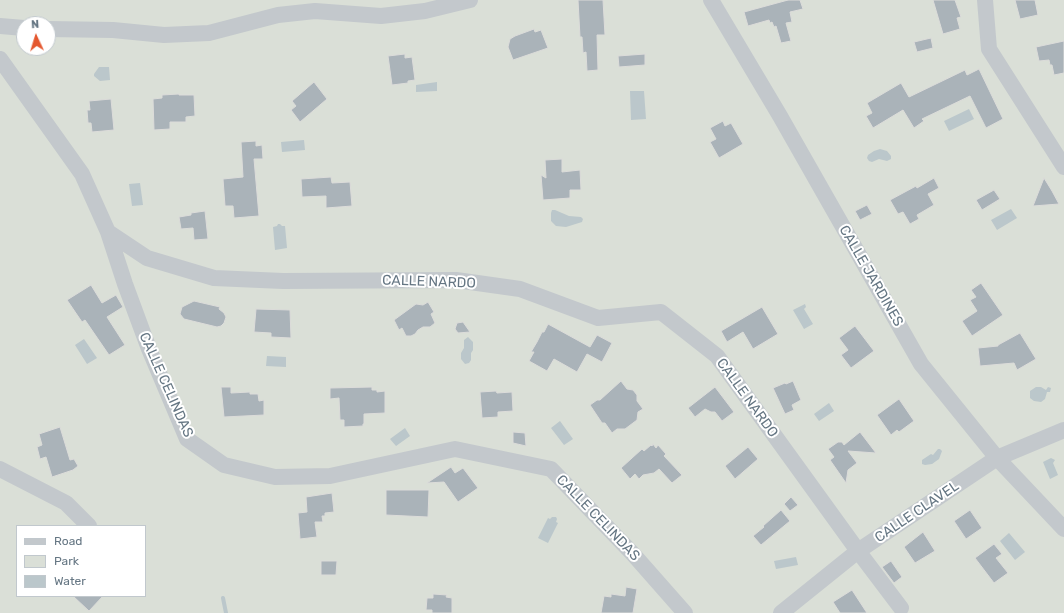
<!DOCTYPE html>
<style>
body{margin:0}
#map{position:relative;width:1064px;height:613px;overflow:hidden;background:#fafaf8;font-family:Rubik,sans-serif}
canvas{display:block}
.legend{position:absolute;left:16px;top:525px;width:130px;height:72px;box-sizing:border-box;background:#fff;border:1px solid #c1c8cd;margin:0;padding:5px 7px;list-style:none;font-size:12px;color:#657683}
.legend li{display:flex;align-items:center;gap:8px;height:20px}
.legend b{width:20px;border:1px solid #c1c8cd}
.north{position:absolute;left:16px;top:16px;width:40px;height:40px;box-sizing:border-box;background:#fff;border:1px solid #c1c8cd;border-radius:50%;rotate:356deg;font-size:11px;font-weight:700;line-height:16px;text-align:center;color:#657683}
.north::after{content:'';display:block;margin:auto;width:14px;height:18px;background:#e4572e;clip-path:polygon(50% 0,100% 100%,50% 72%,0 100%)}
</style>
<div id="map">
<canvas width="1064" height="613"></canvas>
<ul class="legend">
<li><b style="height:5px;background:#c3c8cc"></b>Road</li>
<li><b style="height:11px;background:#dadfd7"></b>Park</li>
<li><b style="height:11px;background:#bbc7cb"></b>Water</li>
</ul>
<div class="north">N</div>
</div>
<script>
const context = document.querySelector('canvas').getContext('2d');
context.lineJoin = 'round';
function fill(path, color) {
  context.fillStyle = color;
  context.fill(path, 'evenodd');
}
function toPath(rows) {
  const path = new Path2D();
  for (const r of rows) {
    path.moveTo(r[0], r[1]);
    for (let i = 2; i < r.length; i += 2) path.lineTo(r[i], r[i + 1]);
  }
  return path;
}
function strokePath(path, color, width, dash) {
  context.strokeStyle = color;
  context.lineWidth = width;
  context.lineCap = dash ? 'butt' : 'round';
  context.setLineDash(dash || []);
  context.stroke(path);
}
function drawText(font, color, halo, rows, align = 'center') {
  context.font = font + ' Rubik,sans-serif';
  context.lineWidth = 4;
  context.setLineDash([]);
  context.textBaseline = 'middle';
  context.strokeStyle = halo;
  context.fillStyle = color;
  for (const [text, x, y, turn = 0] of rows) {
    context.save();
    context.translate(x, y);
    context.rotate((+turn || 0) * Math.PI / 180);
    context.textAlign = isNaN(turn) ? turn : align;
    if (halo) context.strokeText(text, 0, 0);
    context.fillText(text, 0, 0);
    context.restore();
  }
}
const green = toPath([
 [0,0,1064,0,1064,613,0,613],
 [24,24,48,24,48,48,24,48],
 [17,526,145,526,145,596,17,596]
]);
const water = toPath([
 [99,67,109,67,110,80,100,81,94,76,94,74],
 [437,82,437,91,416,92,416,85],
 [630,91,644,91,646,119,631,120],
 [969,109,974,119,949,131,944,121],
 [304,140,305,150,282,152,281,142],
 [880,149,887,151,891,156,891,159,887,161,879,159,872,162,869,161,867,158,868,155,874,151],
 [140,183,143,205,132,206,129,184],
 [1011,209,1017,218,997,230,991,220],
 [552,210,555,210,569,216,581,217,583,219,582,222,566,227,556,226,551,221,551,213],
 [278,224,280,224,282,226,285,226,287,248,275,250,273,227,277,226],
 [805,304,806,307,804,309,813,324,804,329,793,310],
 [468,337,473,342,473,350,471,353,471,360,469,363,465,364,461,359,461,353,464,348,464,340],
 [84,339,97,358,87,364,75,345],
 [267,356,286,357,286,367,266,366],
 [1036,387,1041,387,1046,390,1048,387,1051,388,1050,392,1047,392,1045,399,1041,402,1034,401,1030,398,1030,391],
 [829,403,834,411,819,421,814,414],
 [560,421,573,439,564,445,551,428],
 [405,428,410,436,396,446,390,439],
 [938,449,940,449,942,451,939,459,932,464,925,465,922,464,922,460,931,454,933,455],
 [1051,458,1055,460,1053,463,1058,475,1050,479,1043,462],
 [552,517,556,517,557,519,556,522,558,523,548,543,538,538,548,518,550,519],
 [1009,533,1025,552,1015,560,1000,541],
 [796,557,798,565,776,569,774,561]
]);
const stream = toPath([
 [223,598,226,613]
]);
const building = toPath([
 [578,0,603,0,605,35,597,35,598,70,587,71,586,52,583,53,582,37,580,37,578,0],
 [788,0,800,0,803,9,790,12,792,22,786,23,791,41,781,43,776,26,774,27,772,22,770,23,769,20,748,26,744,12,788,0],
 [933,0,955,0,961,17,957,18,960,29,943,34,933,0],
 [1015,0,1035,0,1038,15,1020,19,1015,0],
 [534,29,535,32,541,30,548,48,513,60,508,47,510,39,515,36,534,29],
 [931,38,933,48,917,52,914,42,931,38],
 [1064,41,1064,73,1054,75,1052,65,1050,65,1049,60,1039,61,1036,47,1064,41],
 [405,54,405,58,412,57,415,80,408,81,408,83,392,85,388,56,405,54],
 [645,54,645,65,619,67,618,56,645,54],
 [979,69,1003,119,986,128,970,96,922,119,924,121,914,128,903,110,873,128,866,116,872,113,867,103,901,83,909,97,965,70,967,75,979,69],
 [314,82,327,99,300,122,291,110,296,106,292,101,314,82],
 [179,94,179,95,194,95,195,116,186,117,186,122,170,122,170,129,154,130,153,99,162,98,162,95,179,94],
 [111,99,114,130,92,132,91,123,88,123,87,110,90,110,89,101,111,99],
 [723,121,725,126,731,123,743,144,719,158,710,142,716,139,710,128,723,121],
 [256,141,256,146,262,145,263,159,254,159,259,216,234,218,233,206,225,206,223,179,243,177,241,142,256,141],
 [562,159,562,172,580,170,581,190,570,190,570,198,543,200,541,175,546,178,545,160,562,159],
 [331,177,332,183,350,182,352,206,326,208,326,196,302,197,301,179,331,177],
 [934,178,939,188,928,194,934,205,917,215,919,219,910,224,903,212,898,214,890,200,916,186,917,188,934,178],
 [1044,178,1052,191,1059,204,1033,206,1044,178],
 [994,190,1000,199,982,210,976,200,994,190],
 [867,205,872,214,860,220,855,211,867,205],
 [205,211,208,239,194,240,193,228,181,229,179,217,191,215,191,213,205,211],
 [981,283,1003,315,972,336,962,321,977,311,970,300,976,297,971,290,981,283],
 [91,285,102,303,116,295,123,307,107,317,125,345,109,355,85,320,82,322,67,300,91,285],
 [194,301,220,307,219,309,224,313,226,317,224,323,221,326,217,327,184,319,180,314,182,307,194,301],
 [428,302,434,312,431,314,435,323,430,327,423,327,418,330,415,334,411,336,406,336,402,328,399,330,394,320,416,304,423,305,428,302],
 [762,307,778,334,753,349,743,332,727,342,721,331,762,307],
 [256,309,290,310,291,338,271,337,271,333,254,332,256,309],
 [463,322,470,332,458,333,455,329,457,323,463,322],
 [548,324,590,347,597,335,612,343,602,362,587,354,577,372,554,359,547,371,529,361,534,352,531,352,537,342,542,332,544,332,548,324],
 [855,326,874,351,851,368,841,355,848,350,839,338,855,326],
 [1020,333,1036,359,1017,370,1014,363,980,366,978,348,998,346,998,345,1020,333],
 [621,381,627,389,633,390,637,395,637,401,643,409,638,412,637,420,625,429,617,429,612,433,605,423,602,423,590,405,597,400,600,400,621,381],
 [793,381,801,400,792,405,794,410,785,414,773,388,785,383,786,384,793,381],
 [221,387,231,387,231,393,250,392,250,394,258,394,259,401,264,400,264,415,224,417,221,387],
 [372,387,372,390,377,390,377,392,385,391,385,413,364,414,364,424,363,424,363,426,344,427,344,420,340,420,339,398,330,399,330,388,372,387],
 [715,387,734,412,722,421,715,412,711,412,705,409,695,417,688,408,715,387],
 [496,391,497,393,512,392,513,411,498,412,498,417,482,418,480,392,496,391],
 [899,399,914,421,899,432,897,430,891,435,877,415,899,399],
 [60,427,70,460,74,459,78,466,73,470,52,477,46,457,40,459,37,447,42,445,39,434,60,427],
 [513,432,525,433,526,446,513,443,513,432],
 [860,432,876,453,848,451,857,463,848,470,846,483,830,460,834,457,828,449,838,442,842,442,844,445,860,432],
 [653,444,656,448,658,445,666,454,664,456,682,475,672,483,659,469,654,473,643,475,639,479,635,474,630,479,621,468,642,449,644,451,651,445,652,446,653,444],
 [748,447,758,459,735,479,725,466,748,447],
 [451,467,455,473,463,468,478,488,458,502,444,482,427,483,451,467],
 [386,490,429,490,428,517,386,515,386,490],
 [332,493,334,512,325,513,325,516,322,516,323,522,315,522,317,537,300,539,298,513,307,512,306,497,332,493],
 [791,497,798,505,790,511,784,504,791,497],
 [781,510,790,521,761,545,753,536,764,527,763,526,781,510],
 [970,510,982,528,966,539,954,521,970,510],
 [923,532,935,551,915,563,904,547,923,532],
 [994,544,1002,554,996,558,1008,573,994,583,975,558,994,544],
 [321,561,337,561,336,575,321,575,321,561],
 [891,561,902,577,894,583,882,567,891,561],
 [626,587,637,589,633,613,601,613,604,596,611,597,611,594,625,596,626,587],
 [852,590,867,613,840,613,833,602,852,590],
 [433,594,447,595,446,597,452,598,452,613,432,613,432,610,426,610,427,598,433,598,433,594],
 [73,596,103,596,89,611,73,596]
]);
const minor = toPath([
 [711,0,780,116,921,364,997,458,1064,529],
 [985,0,989,49,1064,167],
 [0,26,24,28],
 [48,29,113,30,164,35,209,33,278,15,315,11,381,16,425,11,470,0],
 [0,59,82,174,108,232,125,284,149,349,187,439,224,465,275,477,330,476,455,449,551,469,633,554,685,613],
 [108,232,147,258,214,278,283,281,456,280,520,289,598,318,661,312,717,356,858,551,901,608],
 [0,469,66,503,89,526],
 [781,613,858,551,997,458,1064,430]
]);
const streetNames = [
 ["CALLE JARDINES",871,276,60],
 ["CALLE NARDO",429,282,2],
 ["CALLE CELINDAS",166,385,66],
 ["CALLE NARDO",747,398,54],
 ["CALLE CLAVEL",917,512,-34],
 ["CALLE CELINDAS",598,518,46]
];
fill(green, '#dadfd7');
fill(water, '#bbc7cb');
strokePath(stream, '#bbc7cb', 4);
fill(building, '#aab3b9');
strokePath(building, '#dcdcda', 1);
strokePath(minor, '#c3c8cc', 16);
drawText('14px', '#657683', '#fff', streetNames);
</script>
